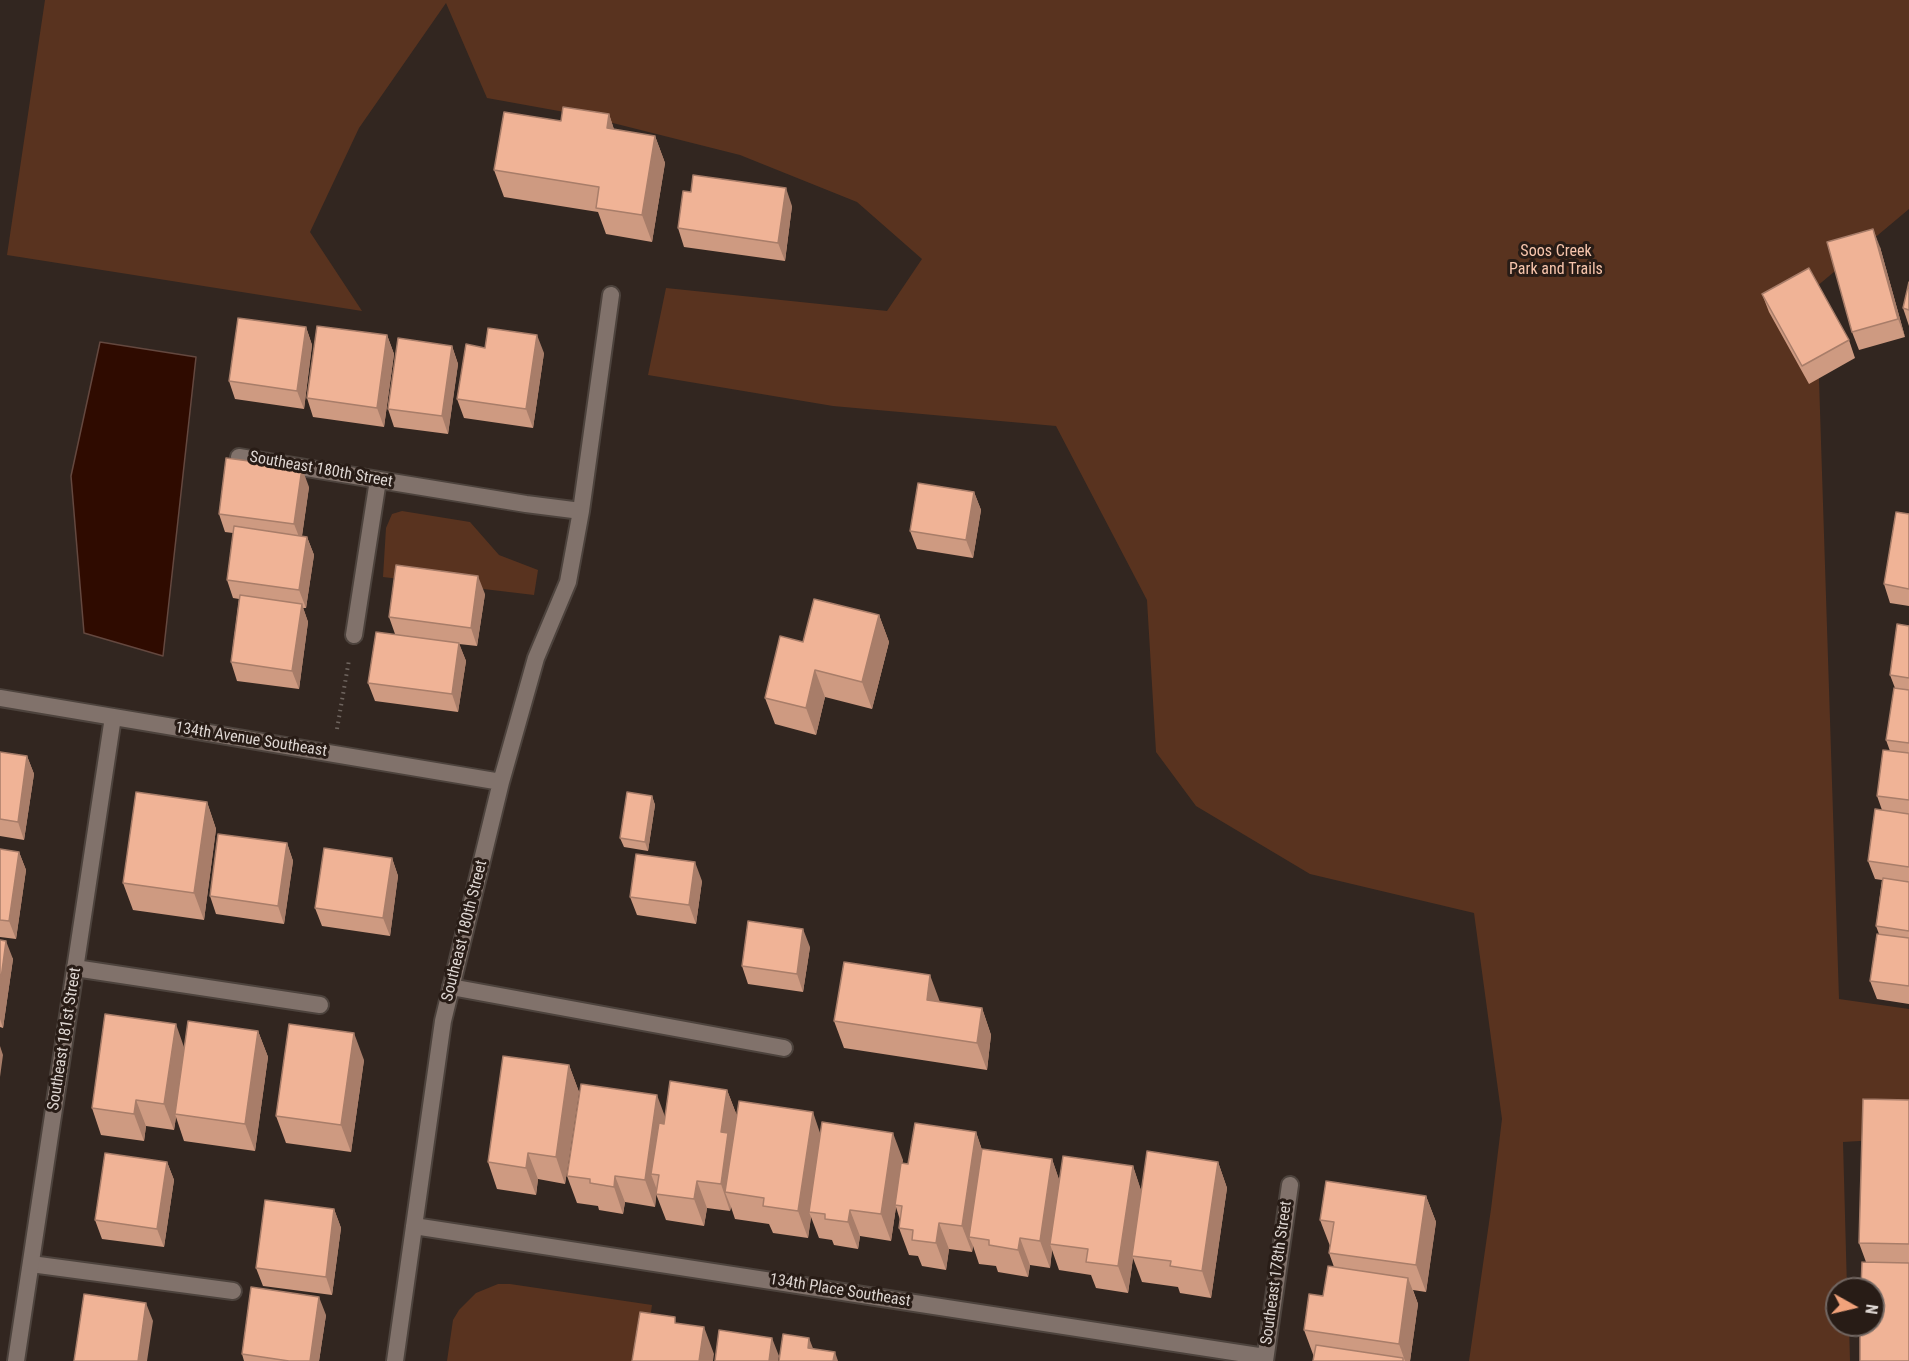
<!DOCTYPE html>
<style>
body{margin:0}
#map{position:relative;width:1909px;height:1361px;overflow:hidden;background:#322620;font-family:"Roboto Condensed",sans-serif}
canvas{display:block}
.north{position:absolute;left:1825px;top:1277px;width:60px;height:60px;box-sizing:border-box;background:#281c16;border:2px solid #716661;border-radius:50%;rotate:98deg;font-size:16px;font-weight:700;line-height:24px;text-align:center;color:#ded6d2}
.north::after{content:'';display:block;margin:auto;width:21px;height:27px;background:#f1a27b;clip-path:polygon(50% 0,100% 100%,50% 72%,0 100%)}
</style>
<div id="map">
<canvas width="1909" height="1361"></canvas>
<div class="north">N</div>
</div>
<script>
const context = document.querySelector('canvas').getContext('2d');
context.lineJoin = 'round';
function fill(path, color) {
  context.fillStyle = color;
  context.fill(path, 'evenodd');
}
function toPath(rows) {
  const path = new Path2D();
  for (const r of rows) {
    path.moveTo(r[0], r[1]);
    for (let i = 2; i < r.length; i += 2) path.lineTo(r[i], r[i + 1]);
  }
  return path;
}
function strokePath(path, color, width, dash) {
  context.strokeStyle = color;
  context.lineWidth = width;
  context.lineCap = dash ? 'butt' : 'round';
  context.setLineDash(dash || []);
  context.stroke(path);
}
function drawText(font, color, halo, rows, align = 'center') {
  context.font = font + ' "Roboto Condensed",sans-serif';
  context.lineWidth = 6;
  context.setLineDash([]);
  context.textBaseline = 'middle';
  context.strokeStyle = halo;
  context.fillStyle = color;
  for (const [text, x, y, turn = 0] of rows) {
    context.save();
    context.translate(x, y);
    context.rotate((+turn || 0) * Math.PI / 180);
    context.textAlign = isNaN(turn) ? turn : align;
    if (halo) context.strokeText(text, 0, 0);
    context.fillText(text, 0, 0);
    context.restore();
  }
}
const green = toPath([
 [45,0,1909,0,1909,209,1816,287,1839,999,1909,1009,1909,1138,1843,1142,1847,1289,1837,1289,1837,1325,1849,1325,1850,1361,1469,1361,1491,1209,1502,1119,1474,913,1310,874,1196,806,1156,752,1147,600,1056,426,833,406,648,375,666,288,887,311,922,259,857,202,740,155,581,115,487,98,446,3,359,128,310,232,362,311,7,255],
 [402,511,470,522,499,555,538,570,534,595,383,577,386,528,392,514],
 [498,1284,510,1284,652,1305,644,1361,447,1361,453,1320,459,1310,476,1293]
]);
const water = toPath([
 [100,342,196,357,163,656,84,633,71,476,100,342]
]);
const path = toPath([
 [337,729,349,660]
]);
const service = toPath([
 [75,968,320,1005],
 [451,987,784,1048],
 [31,1264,233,1291]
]);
const minor = toPath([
 [239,457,526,504,581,511],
 [354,635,378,480],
 [0,698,501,782],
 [414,1226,1265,1357],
 [16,1361,113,717],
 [395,1361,443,1021,501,782,536,658,568,582,581,511,611,295],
 [1265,1361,1290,1185]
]);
const wall = toPath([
 [609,114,614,130,655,136,665,163,652,242,606,234,598,212,504,197,494,170,561,121],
 [792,206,785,261,684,247,678,228],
 [1880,247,1905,337,1859,350,1852,332],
 [1909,282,1909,326,1903,308],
 [1762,294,1849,340,1855,358,1809,384,1769,312],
 [306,327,312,345,304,409,235,399,229,381],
 [387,335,394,354,384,427,313,417,307,398],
 [452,346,458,364,448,434,394,427,388,409],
 [485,348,544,353,533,428,464,418,457,399],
 [309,487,302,536,307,537,314,555,306,608,303,608,308,622,299,689,237,681,231,662,239,599,233,598,227,580,233,533,225,532,219,514],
 [974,492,981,510,973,558,917,549,910,531],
 [1909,514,1909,606,1890,603,1884,584],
 [485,594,477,646,459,644,466,661,458,712,375,701,368,683,395,634,389,617],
 [879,615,889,642,872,709,825,697,816,735,775,724,765,698,803,642],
 [1909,626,1909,1004,1877,999,1870,981,1879,934,1876,926,1882,880,1875,879,1868,861,1882,810,1877,796,1890,751,1886,740,1895,688,1890,675],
 [0,752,27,756,34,774,24,840,0,836],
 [652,796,655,805,648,851,624,847,620,838],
 [207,802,216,829,204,920,133,910,123,883],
 [287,843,293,861,284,924,216,914,210,896],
 [0,849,19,852,26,870,16,939,0,937],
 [392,858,398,876,390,936,322,926,315,908],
 [702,881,696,924,637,915,630,897],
 [0,940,13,959,3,1028,0,1027],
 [810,947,803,992,748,984,742,966],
 [940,1002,982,1008,991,1035,987,1070,844,1048,834,1021],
 [258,1031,268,1057,255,1151,184,1141,176,1117,174,1130,146,1126,144,1141,101,1135,92,1108,184,1047],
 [364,1060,351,1152,286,1143,276,1116],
 [569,1065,579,1092,565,1184,538,1179,536,1195,497,1189,488,1162],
 [727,1090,737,1116,820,1133,903,1160,902,1163,908,1164,976,1132,982,1150,1052,1159,1059,1180,1133,1166,1141,1191,1218,1162,1227,1188,1211,1298,1180,1293,1178,1287,1142,1282,1133,1258,1128,1293,1096,1288,1091,1275,1059,1270,1052,1250,1050,1268,1030,1265,1028,1277,998,1272,996,1266,979,1264,973,1246,972,1252,949,1249,946,1270,922,1266,918,1256,909,1255,899,1228,900,1220,896,1207,891,1241,860,1236,858,1249,834,1245,832,1240,819,1238,811,1217,808,1238,773,1233,769,1224,735,1219,731,1207,730,1211,707,1208,704,1226,666,1220,656,1194,655,1207,625,1202,623,1214,599,1210,598,1206,577,1203,567,1176,665,1117],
 [1909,1100,1909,1361,1866,1262,1859,1243],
 [167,1162,174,1180,164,1247,102,1239,95,1220],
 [1426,1196,1436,1222,1426,1292,1413,1290,1418,1304,1410,1361,1313,1361,1314,1357,1304,1330,1323,1296,1334,1267,1329,1253,1330,1246,1320,1220],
 [334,1209,341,1228,332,1295,263,1286,256,1268],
 [326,1315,319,1361,244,1361,242,1354]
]);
const shadedWall = toPath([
 [609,114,618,141,607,128],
 [655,136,665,163,652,242,642,215],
 [786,188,792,206,785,261,778,243],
 [1873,229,1880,247,1905,337,1898,319],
 [306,327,312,345,304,409,297,391],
 [387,335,394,354,384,427,377,408],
 [537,335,544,353,533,428,526,409],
 [452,346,458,364,448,434,442,416],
 [302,468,309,487,301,542,294,524],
 [974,492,981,510,973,558,966,540],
 [307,537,314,555,306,608,299,590],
 [478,576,485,594,477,646,471,628],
 [302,604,308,622,299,689,292,671],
 [879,615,889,642,872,709,862,682],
 [459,643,466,661,458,712,452,694],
 [815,670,825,697,816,735,806,708],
 [27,756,34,774,24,840,18,822],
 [652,796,655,805,648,851,645,842],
 [207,802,216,829,204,920,194,893],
 [287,843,293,861,284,924,278,906],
 [19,852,26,870,16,939,9,921],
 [392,858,398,876,390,936,383,918],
 [695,862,702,881,696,924,689,905],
 [803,929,810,947,803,992,797,974],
 [6,941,13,959,3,1028,0,1019,0,986],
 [930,975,940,1002,927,1000],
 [982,1008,991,1035,987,1070,977,1043],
 [176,1024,185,1050,175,1114,176,1117,174,1130,164,1104],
 [258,1031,268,1057,255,1151,245,1124],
 [354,1033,364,1060,351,1152,341,1125],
 [0,1046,3,1055,0,1077],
 [569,1065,579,1092,565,1184,556,1157],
 [727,1090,737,1116,725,1192,731,1207,730,1211,721,1184,721,1132],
 [657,1095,667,1122,651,1174,657,1190,655,1207,645,1180],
 [136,1100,146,1126,144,1141,134,1114],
 [813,1112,822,1139,809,1212,811,1217,808,1238,798,1211],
 [976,1132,985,1159,969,1237,973,1246,972,1252,962,1226],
 [893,1133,903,1160,896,1205,895,1205,896,1207,891,1241,881,1214],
 [528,1153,538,1179,536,1195,526,1168],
 [1052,1159,1061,1185,1050,1244,1052,1250,1050,1268,1040,1241],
 [167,1162,174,1180,164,1247,157,1229],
 [1218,1162,1227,1188,1211,1298,1202,1271],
 [1133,1166,1142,1193,1132,1256,1133,1258,1128,1293,1118,1266],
 [615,1176,625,1202,623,1214,614,1187],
 [697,1181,707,1208,704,1226,694,1199],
 [1426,1196,1436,1222,1426,1292,1416,1265],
 [334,1209,341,1228,332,1295,326,1277],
 [850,1210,860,1236,858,1249,848,1222],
 [939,1223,949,1249,946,1270,936,1243],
 [1020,1238,1030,1265,1028,1277,1018,1250],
 [1408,1278,1418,1304,1410,1361,1405,1361,1399,1344],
 [319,1297,326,1315,319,1361,310,1361],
 [146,1303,153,1321,147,1361,138,1361],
 [704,1327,714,1354,713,1361,699,1361],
 [772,1338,779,1356,778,1361,769,1361],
 [809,1338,816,1356,808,1348],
 [835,1352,838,1361,833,1361]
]);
const building = toPath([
 [563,107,609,114,607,128,655,136,642,215,596,208,599,187,494,170,504,112,561,121,563,107],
 [693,175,786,188,778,243,678,228,683,191,691,192,693,175],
 [1873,229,1898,319,1852,332,1827,242,1873,229],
 [1809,268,1849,340,1802,366,1762,294,1809,268],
 [1909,282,1909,310,1903,308,1909,282],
 [238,318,306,327,297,391,229,381,238,318],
 [317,326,387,335,377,408,307,398,317,326],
 [488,328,537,335,526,409,457,399,466,344,485,348,488,328],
 [398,338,452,346,442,416,388,409,398,338],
 [226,458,302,468,294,524,219,514,226,458],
 [918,483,974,492,966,540,910,531,918,483],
 [1896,512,1909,514,1909,589,1884,584,1896,512],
 [234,526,307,537,299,590,227,580,234,526],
 [396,565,478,576,471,628,389,617,396,565],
 [240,595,302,604,292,671,231,662,240,595],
 [814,599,879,615,862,682,815,670,806,708,765,698,780,636,803,642,814,599],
 [1897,624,1909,626,1909,678,1890,675,1897,624],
 [376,632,459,643,452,694,368,683,376,632],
 [1894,688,1909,690,1909,743,1886,740,1894,688],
 [1883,750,1909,753,1909,800,1877,796,1883,750],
 [0,752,27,756,18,822,0,819,0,752],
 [136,792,207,802,194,893,123,883,136,792],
 [627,792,652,796,645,842,620,838,627,792],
 [1875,809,1909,814,1909,867,1868,861,1875,809],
 [218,834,287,843,278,906,210,896,218,834],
 [324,848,392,858,383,918,315,908,324,848],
 [0,849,19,852,9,921,0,920,0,849],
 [636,854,695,862,689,905,630,897,636,854],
 [1883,878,1909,882,1909,931,1876,926,1883,878],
 [748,921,803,929,797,974,742,966,748,921],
 [1877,934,1909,938,1909,986,1870,981,1877,934],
 [0,940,6,941,0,986,0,940],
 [844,962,930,975,927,1000,982,1008,977,1043,834,1021,844,962],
 [105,1014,176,1024,164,1104,136,1100,134,1114,92,1108,105,1014],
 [188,1021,258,1031,245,1124,175,1114,188,1021],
 [289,1024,354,1033,341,1125,276,1116,289,1024],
 [503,1056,569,1065,556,1157,528,1153,526,1168,488,1162,503,1056],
 [670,1081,727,1090,721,1132,728,1133,721,1184,697,1181,694,1199,656,1194,659,1175,651,1174,659,1123,664,1124,670,1081],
 [581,1084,657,1095,645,1180,615,1176,614,1187,590,1183,590,1179,567,1176,581,1084],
 [1863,1099,1909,1100,1909,1244,1859,1243,1863,1099],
 [739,1101,813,1112,798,1211,763,1206,764,1198,725,1192,739,1101],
 [822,1122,893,1133,881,1214,850,1210,848,1222,825,1219,825,1214,809,1212,822,1122],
 [915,1123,976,1132,962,1226,939,1223,936,1243,912,1240,913,1230,899,1228,902,1206,895,1205,901,1163,908,1164,915,1123],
 [982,1149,1052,1159,1040,1241,1020,1238,1018,1250,989,1245,989,1240,969,1237,982,1149],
 [1147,1151,1218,1162,1202,1271,1170,1266,1171,1261,1132,1256,1147,1151],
 [105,1153,167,1162,157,1229,95,1220,105,1153],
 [1063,1156,1133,1166,1118,1266,1086,1262,1088,1249,1050,1244,1063,1156],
 [1326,1181,1426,1196,1416,1265,1329,1253,1334,1222,1320,1220,1326,1181],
 [265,1200,334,1209,326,1277,256,1268,265,1200],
 [1862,1262,1909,1263,1909,1361,1860,1361,1860,1325,1873,1325,1873,1289,1861,1289,1862,1262],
 [1328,1266,1408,1278,1399,1344,1304,1330,1309,1294,1323,1296,1328,1266],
 [251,1287,319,1297,310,1361,289,1361,242,1354,251,1287],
 [84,1294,146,1303,138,1361,74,1361,84,1294],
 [640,1312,675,1317,675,1323,704,1327,699,1361,632,1361,640,1312],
 [719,1330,772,1338,769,1361,715,1361,719,1330],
 [783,1334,809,1338,808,1348,835,1352,833,1361,779,1361,783,1334],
 [1316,1345,1403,1358,1403,1361,1313,1361,1316,1345]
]);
const parkNames = [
 ["Soos Creek",1556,252],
 ["Park and Trails",1556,270]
];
const streetNames = [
 ["Southeast 180th Street",321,470,10],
 ["134th Avenue Southeast",251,740,9],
 ["Southeast 180th Street",465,931,-76],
 ["Southeast 181st Street",65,1039,-81],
 ["Southeast 178th Street",1277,1273,-82],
 ["134th Place Southeast",840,1291,9]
];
fill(green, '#59331f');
fill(water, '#2f0b00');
strokePath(water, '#64483f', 1.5);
strokePath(service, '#4d433d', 20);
strokePath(minor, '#4d433d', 20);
strokePath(path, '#6f655f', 4, [1.5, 4.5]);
strokePath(service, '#81726b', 16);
strokePath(minor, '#81726b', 16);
fill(wall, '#ce9a81');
fill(shadedWall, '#a87d69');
fill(building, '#f0b396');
strokePath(building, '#a87d69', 1.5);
drawText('16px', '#f7c5ac', '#281c16', parkNames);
drawText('16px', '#ded6d2', '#281c16', streetNames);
</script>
